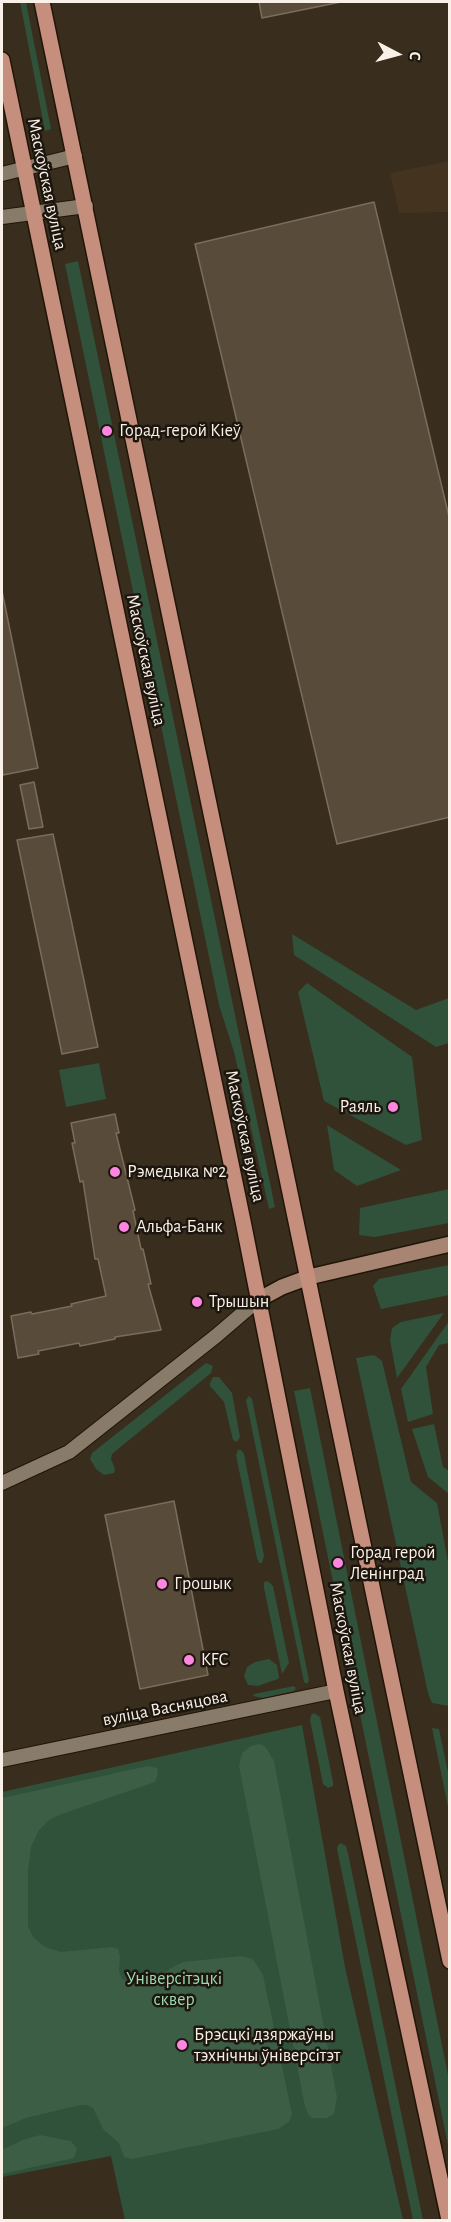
<!DOCTYPE html>
<meta charset="utf-8">
<style>
body{margin:0}
#map{position:relative;width:451px;height:2222px;overflow:hidden;background:#392d1d;font-family:"Alegreya Sans",sans-serif}
canvas{display:block}
.frame{position:absolute;inset:0;border:3px solid #f9f1e7;pointer-events:none}
.north{position:absolute;left:367px;top:24px;width:60px;height:60px;-webkit-text-stroke:4px #1c160f;paint-order:stroke;rotate:96deg;font-size:16px;font-weight:700;line-height:24px;text-align:center;color:#f9f1e7}
.north::after{content:'';display:block;margin:auto;width:21px;height:27px;background:#f9f1e7;clip-path:polygon(50% 0,100% 100%,50% 72%,0 100%)}
</style>
<div id="map">
<canvas width="451" height="2222"></canvas>
<div class="frame"></div>
<div class="north">С</div>
</div>
<script>
const context = document.querySelector('canvas').getContext('2d');
context.lineJoin = 'round';
function fill(path, color) {
  context.fillStyle = color;
  context.fill(path, 'evenodd');
}
function toPath(rows) {
  const path = new Path2D();
  for (const r of rows) {
    path.moveTo(r[0], r[1]);
    for (let i = 2; i < r.length; i += 2) path.lineTo(r[i], r[i + 1]);
  }
  return path;
}
function strokePath(path, color, width, dash) {
  context.strokeStyle = color;
  context.lineWidth = width;
  context.lineCap = dash ? 'butt' : 'round';
  context.setLineDash(dash || []);
  context.stroke(path);
}
function drawText(font, color, halo, rows, align = 'center') {
  context.font = font + ' "Alegreya Sans",sans-serif';
  context.lineWidth = 5;
  context.setLineDash([]);
  context.textBaseline = 'middle';
  context.strokeStyle = halo;
  context.fillStyle = color;
  for (const [text, x, y, turn = 0] of rows) {
    context.save();
    context.translate(x, y);
    context.rotate((+turn || 0) * Math.PI / 180);
    context.textAlign = isNaN(turn) ? turn : align;
    if (halo) context.strokeText(text, 0, 0);
    context.fillText(text, 0, 0);
    context.restore();
  }
}
const built = toPath([
 [449,161,449,212,399,213,390,173]
]);
const green = toPath([
 [20,2,26,2,51,129,45,131],
 [78,261,275,1207,269,1209,234,1052,219,1005,65,264],
 [292,934,416,1010,449,998,449,1043,436,1047,294,955],
 [307,983,412,1057,422,1140,406,1145,324,1101,298,992],
 [99,1063,106,1099,66,1107,59,1070],
 [327,1125,401,1170,357,1186,334,1170],
 [449,1189,449,1223,375,1237,359,1235,360,1208],
 [449,1265,449,1295,381,1309,373,1286,379,1279],
 [444,1313,397,1378,390,1340,392,1328,401,1322],
 [449,1321,449,1343,439,1345,426,1367,433,1414,408,1422,401,1389],
 [374,1355,382,1361,411,1482,437,1503,449,1567,449,1706,432,1703,428,1693,356,1358],
 [206,1363,213,1366,211,1373,112,1454,111,1459,115,1469,114,1473,104,1475,96,1469,90,1459,92,1453],
 [213,1377,219,1377,232,1393,240,1437,237,1442,233,1440,224,1402,210,1386,210,1383],
 [310,1388,449,2080,449,2150,294,1391],
 [249,1396,252,1399,309,1680,307,1684,304,1682,246,1400],
 [434,1424,443,1467,449,1471,449,1494,428,1477,412,1429],
 [238,1450,241,1450,244,1454,264,1556,262,1563,259,1563,257,1558,236,1455],
 [268,1581,273,1586,289,1663,282,1674,264,1588,264,1582],
 [269,1659,277,1665,279,1677,278,1679,258,1686,248,1685,244,1676,247,1667,255,1662],
 [294,1686,296,1688,294,1691,263,1698,253,1696,254,1694],
 [314,1713,320,1717,333,1782,333,1786,328,1788,323,1784,310,1720,311,1715],
 [302,1725,345,1967,403,2220,125,2220,111,2156,2,2177,2,1792],
 [432,1728,439,1729,449,1777,449,1812],
 [341,1843,346,1846,348,1853,423,2220,413,2220,337,1849,338,1845]
]);
const forest = toPath([
 [258,1744,263,1745,267,1749,274,1761,337,2097,334,2114,327,2118,312,2118,308,2114,305,2107,239,1766,242,1753,251,1746],
 [148,1766,157,1768,158,1774,155,1782,62,1814,49,1820,39,1830,31,1847,28,1871,28,1926,33,1937,45,1947,61,1952,112,1947,118,1949,120,1956,119,1971,122,1979,130,1982,142,1982,160,1977,171,1968,183,1962,241,1956,253,1959,263,1975,292,2114,289,2122,278,2129,132,2159,124,2157,119,2143,103,2129,93,2108,87,2105,80,2105,26,2118,2,2128,2,1798],
 [40,2135,71,2141,77,2149,74,2158,2,2174,2,2150,22,2140]
]);
const building = toPath([
 [259,2,341,2,262,18,259,2],
 [374,202,450,521,450,817,337,844,195,244,374,202],
 [2,591,38,768,3,775,2,766,2,591],
 [34,782,43,827,29,829,20,785,34,782],
 [53,834,98,1047,62,1054,17,840,53,834],
 [115,1114,119,1133,116,1133,135,1210,133,1211,141,1249,143,1249,151,1284,148,1284,161,1330,115,1337,115,1339,80,1346,79,1343,38,1351,39,1354,18,1358,11,1316,31,1312,32,1314,72,1306,71,1304,106,1296,98,1259,95,1259,83,1181,80,1182,72,1143,75,1143,71,1123,115,1114],
 [174,1501,208,1675,140,1689,105,1515,174,1501]
]);
const street = toPath([
 [2,174,75,156],
 [2,217,86,206],
 [2,1483,69,1452,216,1336,258,1300],
 [2,1760,336,1691]
]);
const secondary = toPath([
 [258,1300,282,1287,309,1277,450,1244]
]);
const primary = toPath([
 [42,2,450,1961],
 [2,60,243,1221,336,1691,449,2220]
]);
const markers = [
 [107,431,6,"#fe86e0"],
 [393,1107,6,"#fe86e0"],
 [115,1172,6,"#fe86e0"],
 [124,1227,6,"#fe86e0"],
 [197,1302,6,"#fe86e0"],
 [338,1563,6,"#fe86e0"],
 [162,1584,6,"#fe86e0"],
 [189,1660,6,"#fe86e0"],
 [182,2045,6,"#fe86e0"]
];
const streetNames = [
 ["Маскоўская вуліца",47,184,78],
 ["Маскоўская вуліца",146,660,78],
 ["Маскоўская вуліца",245,1136,78],
 ["Маскоўская вуліца",348,1648,79],
 ["вуліца Васняцова",165,1708,-11]
];
const poiNames = [
 ["Горад-герой Кіеў",119,431],
 ["Раяль",381,1107,"right"],
 ["Рэмедыка №2",127,1172],
 ["Альфа-Банк",136,1227],
 ["Трышын",209,1302],
 ["Горад герой",350,1553],
 ["Ленінград",350,1574],
 ["Грошык",174,1584],
 ["KFC",201,1660],
 ["Брэсцкі дзяржаўны",194,2035],
 ["тэхнічны ўніверсітэт",194,2056]
];
const parkNames = [
 ["Універсітэцкі",174,1979],
 ["сквер",174,2000]
];
fill(built, '#44331e');
fill(green, '#30513a');
fill(forest, '#3b5e45');
fill(building, '#584b3a');
strokePath(building, '#7b6d5c', 1.5);
strokePath(street, '#201506', 16);
strokePath(secondary, '#201506', 18);
strokePath(primary, '#201506', 18);
strokePath(street, '#897b69', 14);
strokePath(secondary, '#a88573', 15);
strokePath(primary, '#c68f7d', 15);
for (const [x, y, r, color] of markers) {
  const dot = new Path2D();
  dot.arc(x, y, r, 0, 2 * Math.PI);
  context.fillStyle = color;
  context.fill(dot);
  strokePath(dot, '#1c160f', 2);
}
drawText('18px', '#f9f1e7', '#1c160f', streetNames);
drawText('18px', '#f9f1e7', '#1c160f', poiNames, 'left');
drawText('18px', '#9cd9ad', '#1c160f', parkNames);
</script>
